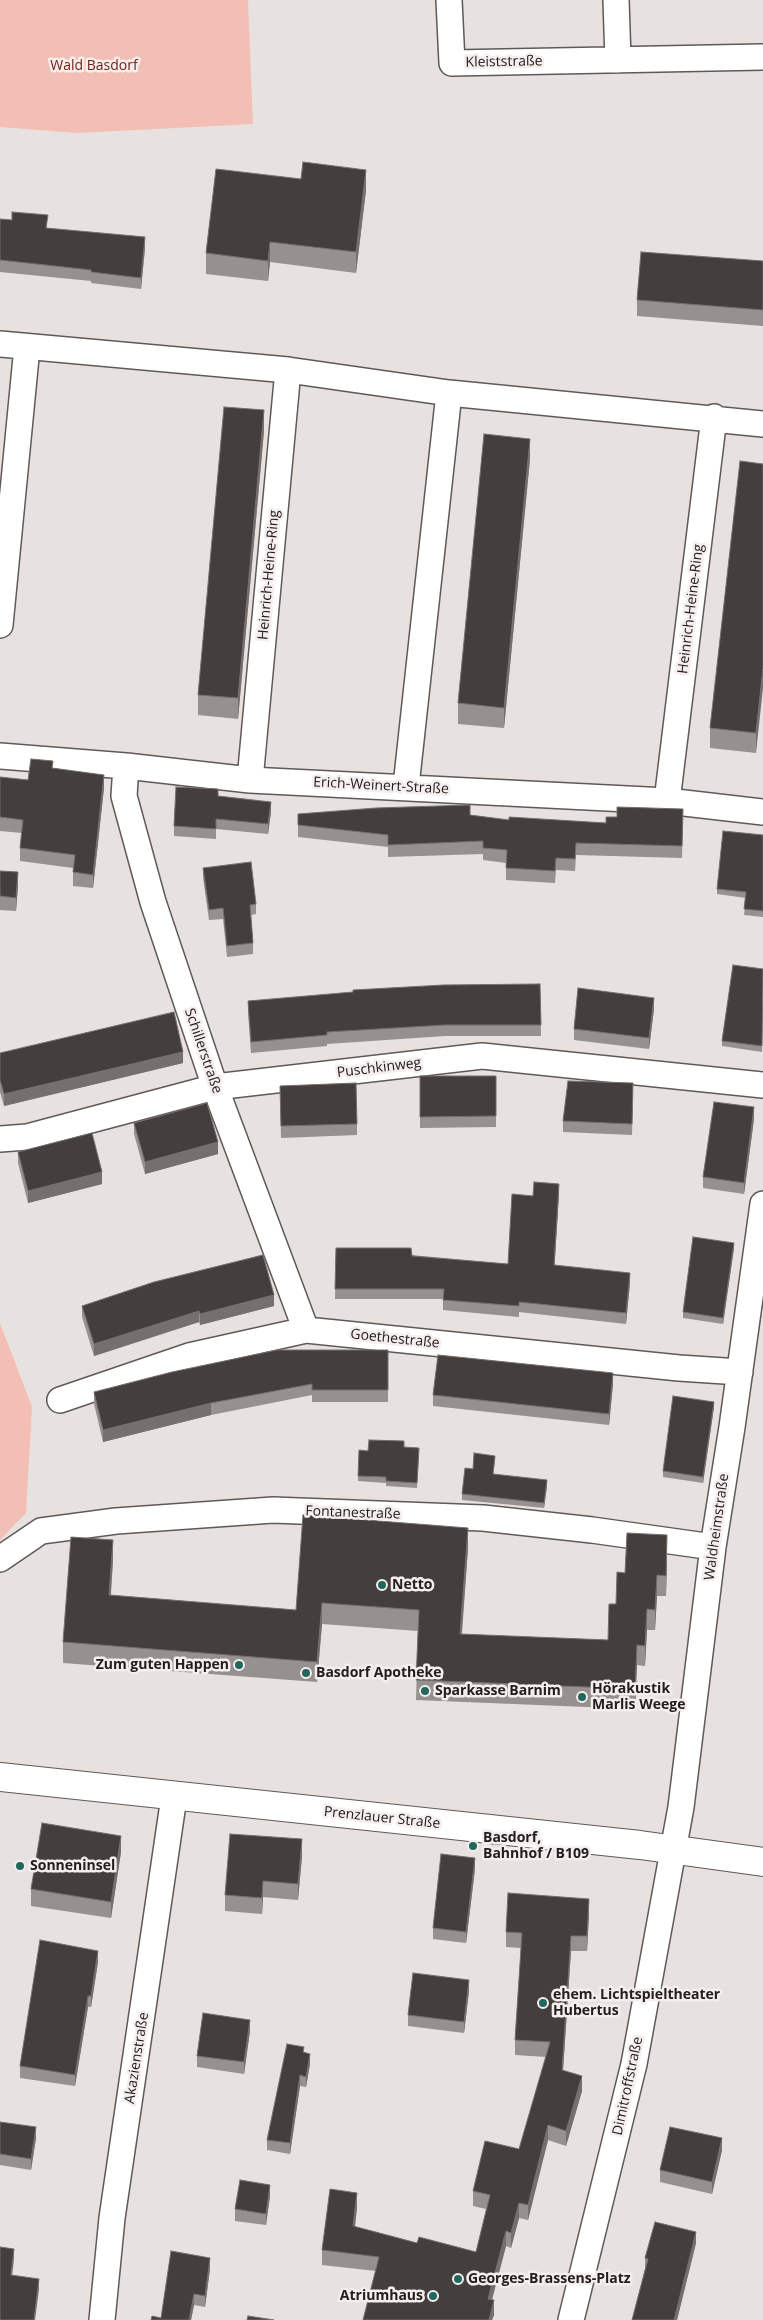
<!DOCTYPE html>
<meta charset="utf-8">
<style>
body{margin:0}
canvas{display:block;background:#e7e1df}
</style>
<canvas width="763" height="2320"></canvas>
<script>
const context = document.querySelector('canvas').getContext('2d');
context.lineJoin = 'round';
function fill(path, color) {
  context.fillStyle = color;
  context.fill(path, 'evenodd');
}
function toPath(rows) {
  const path = new Path2D();
  for (const r of rows) {
    path.moveTo(r[0], r[1]);
    for (let i = 2; i < r.length; i += 2) path.lineTo(r[i], r[i + 1]);
  }
  return path;
}
function strokePath(path, color, width, dash) {
  context.strokeStyle = color;
  context.lineWidth = width;
  context.lineCap = dash ? 'butt' : 'round';
  context.setLineDash(dash || []);
  context.stroke(path);
}
function drawText(font, color, halo, rows, align = 'center') {
  context.font = font + ' "Open Sans",sans-serif';
  context.lineWidth = 5;
  context.setLineDash([]);
  context.textBaseline = 'middle';
  context.strokeStyle = halo;
  context.fillStyle = color;
  for (const [text, x, y, turn = 0] of rows) {
    context.save();
    context.translate(x, y);
    context.rotate((+turn || 0) * Math.PI / 180);
    context.textAlign = isNaN(turn) ? turn : align;
    if (halo) context.strokeText(text, 0, 0);
    context.fillText(text, 0, 0);
    context.restore();
  }
}
const green = toPath([
 [0,0,248,0,253,124,78,133,0,127],
 [0,1323,32,1407,26,1513,0,1540]
]);
const street = toPath([
 [449,0,452,63,763,57],
 [616,0,618,60],
 [0,344,288,370,449,393,763,424],
 [0,625,27,347],
 [0,756,126,766,250,780,667,801,763,812],
 [126,766,124,796,153,902,215,1087,306,1330],
 [250,780,288,370],
 [406,786,449,393],
 [667,801,714,417],
 [0,1139,27,1137,215,1087,482,1056,763,1085],
 [60,1400,189,1356,306,1330,679,1368,740,1372],
 [0,1559,41,1531,116,1521,273,1510,483,1518,592,1530,713,1547],
 [102,2320,112,2218,174,1797],
 [571,2320,634,2064,681,1807,713,1547,732,1427,763,1204]
]);
const secondary = toPath([
 [0,1777,640,1845,763,1862]
]);
const wall = toPath([
 [366,190,356,273,270,262,268,281,206,274,206,253],
 [0,219,48,228,145,248,141,289,91,283,91,281,0,272],
 [763,261,763,326,637,316,637,300],
 [264,431,238,719,198,715,198,695],
 [530,459,504,728,458,724,458,703],
 [763,464,756,753,710,748,710,728],
 [53,769,104,788,93,888,73,886,73,868,20,861,20,848,22,833,0,831,0,777,28,780],
 [218,796,271,812,268,834,216,829,216,839,174,836,174,826],
 [298,814,470,815,509,820,606,823,683,821,682,858,576,855,575,871,556,870,555,883,506,880,506,863,483,860,483,854,388,857,388,847,298,837],
 [763,835,763,917,744,915,746,898,717,894,717,889],
 [203,868,256,904,256,914,251,915,253,943,253,954,227,957,223,919,209,920,203,878],
 [0,871,18,886,16,911,0,910],
 [763,969,762,1052,722,1046,722,1041],
 [540,984,541,1036,445,1036,327,1044,327,1046,251,1053,248,1013,248,1001],
 [654,1009,649,1049,574,1040,574,1029],
 [0,1053,183,1063,4,1106,0,1092],
 [420,1076,496,1076,496,1127,420,1128],
 [280,1086,357,1124,357,1135,281,1138],
 [633,1095,632,1135,563,1132,563,1121],
 [754,1119,744,1194,703,1188,703,1177],
 [134,1123,218,1154,145,1174,134,1134],
 [18,1152,102,1184,28,1203,18,1163],
 [559,1194,554,1265,630,1283,626,1324,519,1312,519,1317,443,1310,443,1299,335,1299,336,1248,508,1264,533,1196],
 [734,1248,723,1324,683,1318,683,1312],
 [82,1306,274,1306,200,1325,199,1322,94,1356,82,1317],
 [388,1350,388,1402,312,1402,312,1395,211,1415,103,1442,94,1404,94,1392],
 [613,1384,609,1425,433,1406,433,1395],
 [714,1407,703,1483,663,1477,663,1471],
 [404,1447,419,1454,417,1488,386,1486,386,1483,358,1481,358,1476,368,1451],
 [495,1461,493,1474,547,1486,544,1508,462,1500,462,1494,473,1469],
 [468,1548,462,1634,608,1640,616,1604,625,1573,667,1555,666,1596,657,1596,655,1630,647,1630,645,1666,637,1665,635,1709,416,1700,418,1631,322,1624,317,1682,63,1663,63,1642,113,1560,111,1595,296,1610],
 [121,1852,111,1918,31,1906,31,1889],
 [302,1856,298,1900,263,1897,262,1914,225,1911,225,1895],
 [475,1869,466,1943,433,1939,433,1928],
 [589,1914,587,1951,571,1951,563,2071,582,2091,566,2146,548,2140,528,2220,519,2218,511,2248,506,2246,492,2300,494,2315,492,2320,363,2320,376,2271,322,2265,322,2250,357,2208,355,2227,417,2243,476,2252,486,2209,473,2206,473,2191,519,2149,546,2057,515,2055,515,2040,521,1948,506,1947,506,1932],
 [98,1962,91,2007,88,2007,75,2086,20,2078,20,2066],
 [469,1991,464,2033,408,2026,408,2015],
 [250,2031,244,2074,197,2067,197,2056],
 [304,2053,310,2064,306,2087,300,2086,290,2154,267,2150,267,2140],
 [0,2122,36,2138,31,2170,0,2165],
 [722,2150,712,2194,660,2182,660,2170],
 [270,2196,266,2225,235,2221,235,2209],
 [696,2243,677,2320,632,2320,645,2269,645,2258],
 [210,2269,205,2307,194,2305,191,2320,151,2320,161,2318]
]);
const shadedWall = toPath([
 [366,170,366,190,356,273,356,252],
 [145,237,145,248,141,289,141,278],
 [270,242,270,262,268,281,268,261],
 [264,410,264,431,238,719,238,698],
 [530,439,530,459,504,728,504,708],
 [763,668,763,688,756,753,756,733],
 [104,775,104,788,93,888,93,875],
 [271,802,271,812,268,834,268,824],
 [18,872,18,886,16,911,16,898],
 [654,998,654,1009,649,1049,649,1038],
 [183,1052,183,1063,4,1106,4,1094],
 [754,1107,754,1119,744,1194,744,1183],
 [218,1142,218,1154,145,1174,145,1162],
 [102,1172,102,1184,28,1203,28,1191],
 [559,1184,559,1194,554,1275,554,1265],
 [734,1243,734,1248,723,1324,723,1318],
 [630,1273,630,1283,626,1324,626,1313],
 [274,1295,274,1306,200,1325,200,1314],
 [199,1311,199,1322,94,1356,94,1344],
 [613,1373,613,1384,609,1425,609,1414],
 [714,1402,714,1407,703,1483,703,1477],
 [211,1403,211,1415,103,1442,103,1430],
 [547,1480,547,1486,544,1508,544,1503],
 [468,1528,468,1548,460,1655,460,1634],
 [667,1535,667,1555,666,1596,666,1576],
 [113,1540,113,1560,109,1616,109,1595],
 [657,1575,657,1596,655,1630,655,1610],
 [322,1603,322,1624,317,1682,317,1662],
 [647,1609,647,1630,645,1666,645,1646],
 [637,1645,637,1665,635,1709,635,1689],
 [121,1836,121,1852,111,1918,111,1902],
 [302,1839,302,1856,298,1900,298,1884],
 [475,1858,475,1869,466,1943,466,1932],
 [263,1881,263,1897,262,1914,262,1898],
 [589,1899,589,1914,587,1951,587,1936],
 [571,1936,571,1951,562,2085,562,2070],
 [98,1951,98,1962,91,2007,91,1996],
 [469,1980,469,1991,464,2033,464,2022],
 [88,1996,88,2007,75,2086,75,2075],
 [250,2020,250,2031,244,2074,244,2062],
 [310,2054,310,2064,306,2087,306,2077],
 [300,2075,300,2086,290,2154,290,2143],
 [582,2076,582,2091,566,2146,566,2131],
 [548,2125,548,2140,528,2220,528,2205],
 [36,2127,36,2138,31,2170,31,2159],
 [722,2138,722,2150,712,2194,712,2182],
 [270,2185,270,2196,266,2225,266,2214],
 [357,2193,357,2208,353,2242,353,2226],
 [519,2203,519,2218,511,2248,511,2233],
 [506,2231,506,2246,488,2314,488,2299],
 [696,2232,696,2243,677,2320,674,2320],
 [14,2249,14,2259,11,2285,11,2275],
 [210,2258,210,2269,205,2307,205,2296],
 [39,2279,39,2289,35,2320,34,2320],
 [194,2294,194,2305,191,2320,189,2320],
 [494,2300,494,2315,492,2320,489,2320]
]);
const building = toPath([
 [303,162,366,170,356,252,270,242,268,261,206,253,216,169,301,179,303,162],
 [12,212,48,215,46,228,145,237,141,278,91,272,91,270,0,260,0,219,12,220,12,212],
 [641,252,763,261,763,310,637,300,641,252],
 [224,407,264,410,238,698,198,695,224,407],
 [484,434,530,439,504,708,458,703,484,434],
 [740,461,763,464,763,668,756,733,710,728,740,461],
 [31,759,53,761,52,768,104,775,93,875,73,872,75,855,20,848,23,820,0,817,0,777,28,780,31,759],
 [176,787,218,789,218,796,271,802,268,824,216,819,216,829,174,826,176,787],
 [470,805,470,815,509,820,509,817,606,823,606,817,617,817,617,807,683,809,682,846,576,843,575,859,556,858,555,871,506,868,507,850,483,848,483,841,388,845,388,835,298,825,298,814,376,808,470,805],
 [723,831,763,835,763,911,744,909,746,892,717,889,723,831],
 [251,862,256,904,250,905,253,943,227,946,223,908,209,910,203,868,251,862],
 [0,871,18,872,16,898,0,896,0,871],
 [733,965,763,969,762,1046,722,1041,733,965],
 [540,984,541,1025,445,1025,327,1032,327,1035,251,1042,248,1001,353,992,353,990,443,985,540,984],
 [578,988,654,998,649,1038,574,1029,578,988],
 [174,1012,183,1052,4,1094,0,1080,0,1053,174,1012],
 [420,1076,496,1076,496,1116,420,1117,420,1076],
 [568,1081,633,1083,632,1124,563,1121,568,1081],
 [356,1083,357,1124,281,1126,280,1086,356,1083],
 [714,1102,754,1107,744,1183,703,1177,714,1102],
 [207,1103,218,1142,145,1162,134,1123,207,1103],
 [92,1133,102,1172,28,1191,18,1152,92,1133],
 [534,1182,559,1184,554,1265,630,1273,626,1313,519,1302,519,1306,443,1300,444,1289,335,1289,336,1248,411,1248,412,1256,508,1264,512,1194,533,1196,534,1182],
 [693,1237,734,1243,723,1318,683,1312,693,1237],
 [263,1255,274,1295,200,1314,199,1311,94,1344,82,1306,154,1282,263,1255],
 [277,1350,388,1350,388,1390,312,1390,312,1384,211,1403,103,1430,94,1392,172,1372,277,1350],
 [438,1355,613,1373,609,1414,433,1395,438,1355],
 [673,1396,714,1402,703,1477,663,1471,673,1396],
 [369,1440,404,1441,404,1447,419,1448,417,1483,386,1481,386,1477,358,1476,359,1450,368,1451,369,1440],
 [474,1453,495,1456,493,1474,547,1480,544,1503,462,1494,465,1468,473,1469,474,1453],
 [303,1515,468,1528,460,1634,608,1640,609,1604,616,1604,617,1572,625,1573,627,1533,667,1535,666,1576,657,1575,655,1610,647,1609,645,1646,637,1645,635,1689,416,1680,419,1610,322,1603,317,1662,63,1642,71,1537,113,1540,109,1595,296,1610,303,1515],
 [42,1823,121,1836,111,1902,31,1889,42,1823],
 [230,1834,302,1839,298,1884,263,1881,262,1898,225,1895,230,1834],
 [441,1854,475,1858,466,1932,433,1928,441,1854],
 [508,1893,589,1899,587,1936,571,1936,562,2070,582,2076,566,2131,548,2125,528,2205,519,2203,511,2233,506,2231,488,2299,494,2300,489,2320,363,2320,379,2257,322,2250,330,2189,357,2193,353,2226,417,2243,419,2237,476,2252,490,2195,473,2191,485,2141,519,2149,550,2042,515,2040,522,1933,506,1932,508,1893],
 [40,1940,98,1951,91,1996,88,1996,75,2075,20,2066,40,1940],
 [413,1973,469,1980,464,2022,408,2015,413,1973],
 [203,2013,250,2020,244,2062,197,2056,203,2013],
 [287,2044,304,2047,303,2052,310,2054,306,2077,300,2075,290,2143,267,2140,287,2044],
 [0,2122,36,2127,31,2159,0,2154,0,2122],
 [670,2127,722,2138,712,2182,660,2170,670,2127],
 [240,2180,270,2185,266,2214,235,2209,240,2180],
 [655,2222,696,2232,674,2320,632,2320,648,2259,645,2258,655,2222],
 [0,2247,14,2249,11,2275,39,2279,34,2320,0,2320,0,2247],
 [171,2251,210,2258,205,2296,194,2294,189,2320,151,2320,152,2316,161,2318,171,2251],
 [248,2316,274,2320,247,2320,248,2316]
]);
const markers = [
 [382,1585,5,"#20675d"],
 [239,1665,5,"#20675d"],
 [306,1673,5,"#20675d"],
 [425,1691,5,"#20675d"],
 [582,1697,5,"#20675d"],
 [473,1846,5,"#20675d"],
 [20,1866,5,"#20675d"],
 [543,2003,5,"#20675d"],
 [458,2279,5,"#20675d"],
 [433,2296,5,"#20675d"]
];
const streetNames = [
 ["Kleiststraße",504,62,-1],
 ["Heinrich-Heine-Ring",269,575,-85],
 ["Heinrich-Heine-Ring",691,609,-83],
 ["Erich-Weinert-Straße",381,786,3],
 ["Schillerstraße",203,1051,71],
 ["Puschkinweg",379,1068,-7],
 ["Goethestraße",395,1339,6],
 ["Fontanestraße",353,1513,2],
 ["Waldheimstraße",717,1527,-82],
 ["Prenzlauer Straße",382,1818,6],
 ["Akazienstraße",137,2058,-81],
 ["Dimitroffstraße",628,2086,-78]
];
const parkNames = [
 ["Wald Basdorf",94,66]
];
const poiNames = [
 ["Netto",392,1585],
 ["Zum guten Happen",229,1665,"right"],
 ["Basdorf Apotheke",316,1673],
 ["Hörakustik",592,1689],
 ["Marlis Weege",592,1705],
 ["Sparkasse Barnim",435,1691],
 ["Basdorf,",483,1838],
 ["Bahnhof / B109",483,1854],
 ["Sonneninsel",30,1866],
 ["ehem. Lichtspieltheater",553,1995],
 ["Hubertus",553,2011],
 ["Georges-Brassens-Platz",468,2279],
 ["Atriumhaus",423,2296,"right"]
];
fill(green, '#f3bfb5');
strokePath(street, '#5f5958', 28);
strokePath(secondary, '#5f5958', 30);
strokePath(street, '#fff', 25);
strokePath(secondary, '#fff', 28);
fill(wall, '#96908e');
fill(shadedWall, '#756f6e');
fill(building, '#443e3d');
strokePath(building, '#756f6e', 1);
for (const [x, y, r, color] of markers) {
  const dot = new Path2D();
  dot.arc(x, y, r, 0, 2 * Math.PI);
  context.fillStyle = color;
  context.fill(dot);
  strokePath(dot, '#f5eeec', 2);
}
drawText('14px', '#22201f', '#f5eeec', streetNames);
drawText('14px', '#6e1e12', '#f5eeec', parkNames);
drawText('bold 14px', '#22201f', '#f5eeec', poiNames, 'left');
</script>
